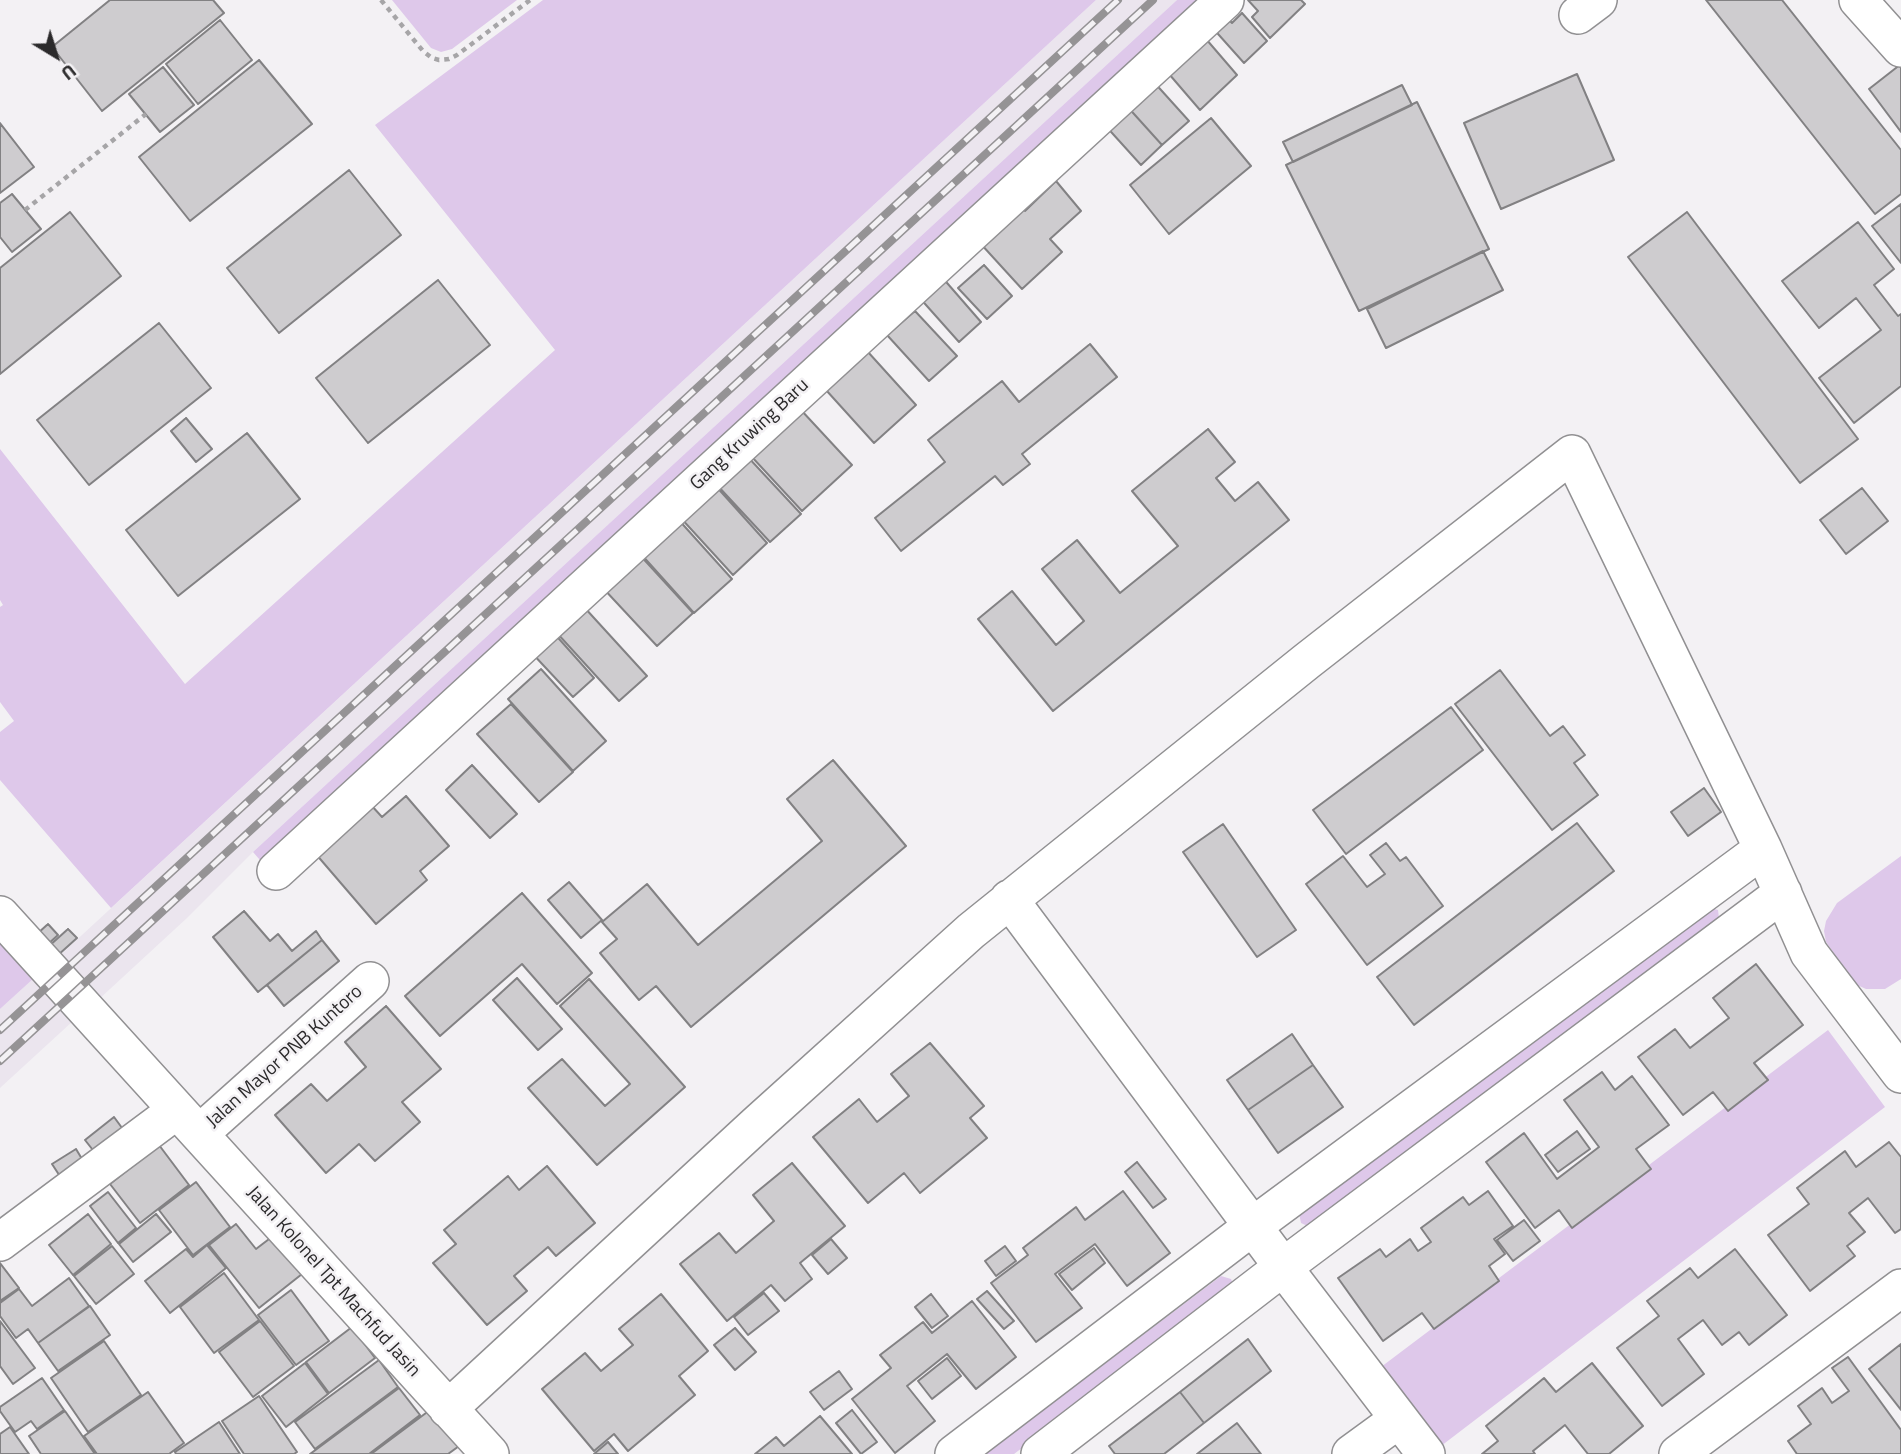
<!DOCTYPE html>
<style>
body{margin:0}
#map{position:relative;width:1901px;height:1454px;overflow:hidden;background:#f3f1f4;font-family:"Titillium Web",sans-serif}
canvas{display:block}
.north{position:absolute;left:21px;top:21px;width:70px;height:70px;-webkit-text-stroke:5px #f3f1f4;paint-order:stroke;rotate:142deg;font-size:19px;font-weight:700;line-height:28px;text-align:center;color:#2b2a2b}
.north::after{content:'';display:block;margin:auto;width:24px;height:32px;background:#2b2a2b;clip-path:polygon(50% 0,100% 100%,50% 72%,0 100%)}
</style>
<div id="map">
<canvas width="1901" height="1454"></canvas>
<div class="north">U</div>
</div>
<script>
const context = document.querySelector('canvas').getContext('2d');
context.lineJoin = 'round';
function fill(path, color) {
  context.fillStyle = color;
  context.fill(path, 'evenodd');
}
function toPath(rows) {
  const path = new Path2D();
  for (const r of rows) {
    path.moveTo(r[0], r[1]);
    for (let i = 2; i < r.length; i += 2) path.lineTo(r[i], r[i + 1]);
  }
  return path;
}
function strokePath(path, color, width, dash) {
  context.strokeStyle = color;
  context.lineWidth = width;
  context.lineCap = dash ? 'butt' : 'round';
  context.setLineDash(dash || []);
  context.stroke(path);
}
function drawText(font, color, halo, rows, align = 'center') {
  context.font = font + ' "Titillium Web",sans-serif';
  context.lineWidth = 5;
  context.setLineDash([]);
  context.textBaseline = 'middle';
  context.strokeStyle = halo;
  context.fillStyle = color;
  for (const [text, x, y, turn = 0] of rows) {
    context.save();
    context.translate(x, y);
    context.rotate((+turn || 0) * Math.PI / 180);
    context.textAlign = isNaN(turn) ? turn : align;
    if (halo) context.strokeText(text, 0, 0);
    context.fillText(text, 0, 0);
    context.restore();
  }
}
const built = toPath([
 [1096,0,1177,0,253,852,187,918,97,1001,57,958],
 [33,979,73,1021,0,1088,0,1009]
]);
const green = toPath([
 [392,0,517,0,452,49,441,52,431,48],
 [543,0,1096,0,111,908,0,780,0,732,14,721,0,702,0,607,3,605,0,600,0,449,185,684,555,350,375,125],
 [1177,0,1212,0,266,867,253,852],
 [1901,856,1901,979,1885,989,1866,989,1855,984,1826,942,1824,931,1826,921,1837,903],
 [1711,908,1718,910,1719,918,1715,924,1312,1228,1301,1223,1299,1213],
 [0,943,33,979,0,1009],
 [1828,1030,1885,1107,1441,1446,1381,1367],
 [1221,1276,1231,1279,1233,1284,1231,1289,1014,1454,985,1454]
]);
const building = toPath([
 [110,0,213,0,224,13,102,111,52,47,110,0],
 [1248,0,1301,0,1305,4,1270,38,1252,17,1258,11,1248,0],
 [1706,0,1782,0,1901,150,1901,194,1875,214,1706,0],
 [1242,13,1267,41,1244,63,1210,25,1223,14,1232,23,1242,13],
 [220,20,252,60,198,104,166,64,220,20],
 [1200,32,1237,75,1200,110,1163,67,1200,32],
 [259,60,312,124,190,221,139,157,259,60],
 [1901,64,1901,132,1869,89,1901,64],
 [163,67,194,105,160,132,129,94,163,67],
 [1577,74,1614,160,1501,209,1464,123,1577,74],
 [1152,80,1189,121,1162,145,1125,104,1152,80],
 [1402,85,1412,105,1293,162,1283,142,1402,85],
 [1417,102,1489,249,1359,311,1286,165,1417,102],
 [1125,104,1162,145,1141,165,1103,123,1125,104],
 [1211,118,1251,166,1169,234,1130,185,1211,118],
 [0,123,34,167,0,193,0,123],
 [349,170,401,235,279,333,227,268,349,170],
 [1056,181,1081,211,1050,239,1062,252,1022,289,980,243,1021,205,1025,211,1056,181],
 [12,194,41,229,12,252,0,237,0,203,12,194],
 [1901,204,1901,263,1872,226,1901,204],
 [70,212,121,276,0,374,0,268,70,212],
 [1687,212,1858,439,1800,483,1628,257,1687,212],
 [1858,222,1894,269,1874,285,1898,316,1901,314,1901,386,1854,423,1819,378,1881,330,1856,298,1819,328,1782,281,1858,222],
 [1483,251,1503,290,1386,348,1367,309,1483,251],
 [984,265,1012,296,987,319,958,288,984,265],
 [941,276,981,322,959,342,918,296,941,276],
 [438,280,490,345,368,443,316,378,438,280],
 [915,311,957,356,929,381,887,335,915,311],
 [159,323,211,388,89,485,37,420,159,323],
 [1090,344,1117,377,1022,454,1030,464,1003,485,995,476,901,551,875,518,945,462,928,440,1002,381,1019,402,1090,344],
 [868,352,916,405,874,443,826,390,868,352],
 [801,410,852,465,802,511,751,456,801,410],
 [186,418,212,449,196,462,171,431,186,418],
 [1208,429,1235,462,1216,478,1235,501,1258,482,1289,520,1053,711,978,619,1012,591,1056,645,1084,621,1042,569,1077,540,1120,593,1178,546,1132,491,1208,429],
 [247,433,300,499,178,596,126,530,247,433],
 [746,455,801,514,770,542,716,484,746,455],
 [714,484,767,543,733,575,679,516,714,484],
 [1862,488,1888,521,1846,554,1820,520,1862,488],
 [677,518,732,579,694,613,640,553,677,518],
 [638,553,693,613,657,646,602,587,638,553],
 [584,607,647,676,619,701,556,632,584,607],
 [552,631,594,678,573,697,530,651,552,631],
 [541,669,606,741,573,771,508,699,541,669],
 [1500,670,1550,736,1563,726,1585,755,1574,763,1598,795,1552,830,1455,704,1500,670],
 [511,704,573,772,539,802,477,734,511,704],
 [1451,707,1483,750,1346,854,1313,810,1451,707],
 [833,760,906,846,691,1027,656,986,639,1000,600,953,617,939,602,922,647,884,698,945,822,841,787,799,833,760],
 [472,765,517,814,490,838,446,790,472,765],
 [1704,788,1721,812,1688,836,1671,812,1704,788],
 [406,796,449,846,420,871,427,880,376,924,315,853,371,805,382,817,406,796],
 [1577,823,1614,871,1414,1025,1377,977,1577,823],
 [1223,824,1296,930,1257,957,1183,852,1223,824],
 [1386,843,1400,861,1406,857,1443,906,1367,965,1306,884,1343,856,1367,887,1385,874,1370,855,1386,843],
 [569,882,602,920,581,938,548,900,569,882],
 [522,893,592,973,557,1004,522,964,440,1036,405,996,522,893],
 [244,911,270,941,278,934,292,951,316,931,322,940,258,992,213,937,244,911],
 [48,924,58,935,47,945,37,934,48,924],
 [68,929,77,938,57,956,48,947,68,929],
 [322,940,339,961,284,1006,267,985,322,940],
 [1756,964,1803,1025,1754,1063,1768,1080,1728,1111,1713,1092,1683,1115,1638,1057,1675,1029,1690,1048,1729,1018,1713,998,1756,964],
 [517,978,562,1029,538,1050,493,1000,517,978],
 [589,979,685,1087,597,1165,528,1088,562,1059,605,1106,630,1084,560,1006,589,979],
 [386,1006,441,1069,402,1102,420,1122,375,1161,359,1144,326,1173,275,1115,311,1084,327,1101,366,1067,345,1042,386,1006],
 [1292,1034,1313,1065,1248,1110,1227,1080,1292,1034],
 [930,1043,984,1106,970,1118,987,1138,920,1193,904,1173,868,1203,813,1137,859,1099,877,1122,909,1096,891,1074,930,1043],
 [1313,1065,1343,1107,1278,1153,1248,1110,1313,1065],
 [1602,1072,1615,1090,1632,1076,1669,1125,1636,1149,1651,1169,1572,1228,1559,1210,1535,1228,1486,1162,1524,1133,1557,1179,1599,1147,1564,1100,1602,1072],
 [114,1117,125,1132,96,1154,85,1140,114,1117],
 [1577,1131,1590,1149,1558,1172,1545,1155,1577,1131],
 [1889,1142,1901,1157,1901,1229,1895,1233,1868,1198,1849,1213,1865,1232,1847,1246,1855,1256,1810,1291,1768,1235,1809,1204,1797,1188,1845,1151,1856,1167,1889,1142],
 [159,1145,189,1185,140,1223,110,1184,159,1145],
 [76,1149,88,1169,65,1184,52,1164,76,1149],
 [1137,1162,1166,1199,1153,1208,1125,1172,1137,1162],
 [792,1163,845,1226,800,1263,812,1279,785,1301,771,1285,727,1321,680,1264,719,1233,736,1253,774,1221,753,1195,792,1163],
 [547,1166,595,1223,556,1256,548,1247,514,1276,527,1291,487,1325,433,1263,456,1244,444,1230,508,1176,519,1190,547,1166],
 [196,1182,230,1227,193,1255,159,1210,196,1182],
 [1123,1191,1170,1253,1127,1286,1095,1244,1055,1274,1082,1308,1036,1342,991,1283,1028,1255,1023,1248,1076,1207,1085,1220,1123,1191],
 [1488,1191,1513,1226,1494,1239,1505,1254,1489,1266,1499,1281,1434,1329,1422,1313,1383,1341,1338,1278,1380,1249,1386,1257,1410,1239,1418,1251,1431,1242,1421,1228,1463,1197,1469,1205,1488,1191],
 [108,1192,136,1228,118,1243,90,1206,108,1192],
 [88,1214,111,1244,73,1275,49,1245,88,1214],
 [156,1214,171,1232,133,1262,119,1244,156,1214],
 [1524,1220,1540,1241,1513,1261,1497,1240,1524,1220],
 [236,1224,256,1249,273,1236,302,1274,259,1308,209,1245,236,1224],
 [831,1239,847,1258,828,1274,812,1255,831,1239],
 [207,1245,226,1268,170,1313,145,1281,186,1249,193,1257,207,1245],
 [112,1246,134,1274,96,1304,74,1276,112,1246],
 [1005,1246,1016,1261,996,1276,985,1261,1005,1246],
 [1094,1248,1105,1263,1072,1290,1059,1274,1094,1248],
 [1735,1249,1787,1315,1749,1345,1739,1332,1722,1345,1703,1320,1678,1339,1704,1374,1662,1406,1617,1348,1659,1316,1647,1301,1690,1268,1698,1278,1735,1249],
 [0,1263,19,1288,0,1301,0,1263],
 [224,1273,259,1320,214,1353,180,1307,224,1273],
 [69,1278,89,1306,38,1343,28,1329,16,1338,0,1316,0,1303,19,1289,32,1306,69,1278],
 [291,1290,329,1341,296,1365,258,1315,291,1290],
 [987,1291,1014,1321,1004,1329,977,1299,987,1291],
 [764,1293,779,1311,748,1335,734,1317,764,1293],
 [661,1294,708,1351,679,1376,695,1395,628,1451,614,1434,594,1451,542,1389,585,1353,601,1371,633,1345,619,1329,661,1294],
 [931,1294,948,1316,932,1328,915,1307,931,1294],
 [972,1301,1016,1357,976,1389,947,1354,907,1386,935,1421,895,1453,852,1399,891,1368,880,1355,923,1322,932,1333,972,1301],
 [90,1306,110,1335,58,1371,38,1343,90,1306],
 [0,1321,35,1368,13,1384,0,1366,0,1321],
 [260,1321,294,1366,253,1397,219,1352,260,1321],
 [352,1327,375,1358,329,1393,306,1362,352,1327],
 [735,1328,756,1352,735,1370,714,1345,735,1328],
 [1248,1339,1271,1371,1204,1423,1180,1392,1248,1339],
 [104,1341,141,1395,88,1432,51,1378,104,1341],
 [1901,1344,1901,1410,1869,1369,1901,1344],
 [1848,1357,1901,1430,1901,1454,1797,1454,1788,1441,1811,1424,1798,1406,1822,1388,1832,1403,1849,1391,1832,1368,1848,1357],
 [947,1358,961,1376,932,1399,918,1381,947,1358],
 [379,1360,398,1387,315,1449,295,1422,379,1360],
 [305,1363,328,1394,286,1427,262,1396,305,1363],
 [1592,1363,1643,1426,1609,1454,1588,1454,1565,1425,1533,1451,1535,1454,1482,1454,1498,1441,1486,1426,1544,1378,1556,1392,1592,1363],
 [839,1371,852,1389,824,1410,810,1392,839,1371],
 [42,1378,64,1410,37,1429,31,1421,15,1432,0,1411,0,1407,42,1378],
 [399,1388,420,1415,369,1454,310,1454,399,1388],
 [148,1392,184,1443,169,1454,97,1454,84,1436,148,1392],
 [1180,1392,1204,1423,1164,1454,1115,1454,1109,1446,1180,1392],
 [259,1396,297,1452,294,1454,244,1454,222,1421,259,1396],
 [438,1404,466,1441,448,1454,371,1454,438,1404],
 [852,1410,877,1442,861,1454,836,1423,852,1410],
 [65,1411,95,1454,41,1454,29,1436,65,1411],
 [820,1416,852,1454,755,1454,776,1437,784,1446,820,1416],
 [219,1422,240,1454,176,1454,175,1452,219,1422],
 [1237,1423,1261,1454,1197,1454,1237,1423],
 [10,1427,29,1454,0,1454,0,1434,10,1427],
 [608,1442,618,1454,594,1454,608,1442]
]);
const path = toPath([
 [381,0,423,51,432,58,439,60,449,59,457,55,530,0],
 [25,210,146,114]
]);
const minor = toPath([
 [1858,0,1901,48],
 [1578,15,1598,0],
 [276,871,1225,0],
 [1009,899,1283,1267,1426,1454],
 [0,915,490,1454],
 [199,1134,370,981],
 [0,1242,177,1110],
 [448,1409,757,1124,971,931,1307,661,1572,454,1763,849,1809,953,1901,1074],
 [954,1454,1253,1226,1763,849],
 [1040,1454,1283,1267,1783,893],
 [1351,1454,1399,1419],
 [1678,1454,1901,1288]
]);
const rail = toPath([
 [0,1030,1118,0],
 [0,1061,1153,0]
]);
const streetNames = [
 ["Gang Kruwing Baru",750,435,-43],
 ["Jalan Mayor PNB Kuntoro",285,1057,-42],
 ["Jalan Kolonel Tpt Machfud Jasin",333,1282,48]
];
fill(built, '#ebe5ee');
fill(green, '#dec8ea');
fill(building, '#cecccf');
strokePath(building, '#828183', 2);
strokePath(minor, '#919092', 40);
strokePath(path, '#a6a5a7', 4.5, [5, 5]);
strokePath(minor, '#fff', 37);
strokePath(rail, '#959395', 8);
strokePath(rail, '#f3f1f4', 5, [16]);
drawText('19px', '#2b2a2b', '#f3f1f4', streetNames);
</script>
